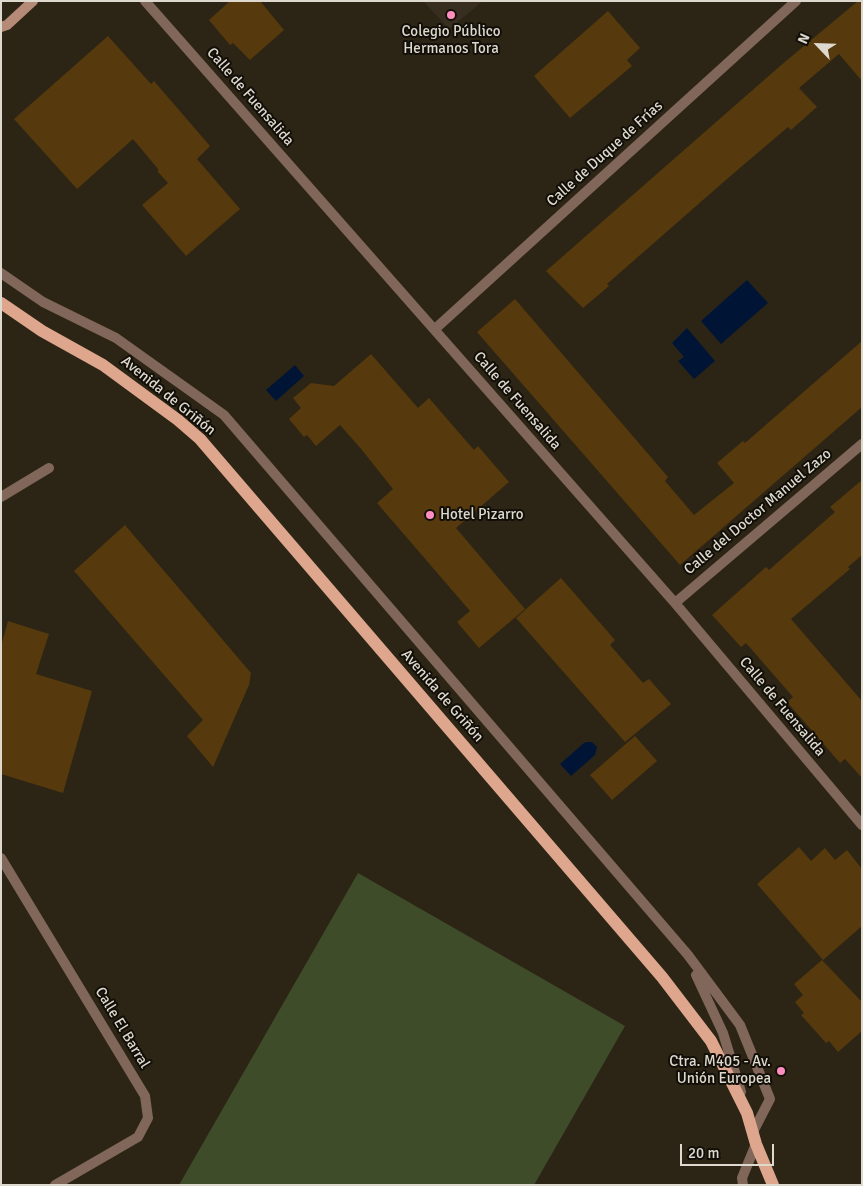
<!DOCTYPE html>
<meta charset="utf-8">
<style>
body{margin:0}
#map{position:relative;width:863px;height:1186px;overflow:hidden;background:#2c2515;font-family:Signika,sans-serif}
canvas{display:block}
.frame{position:absolute;inset:0;border:2px solid #ddd9ce;pointer-events:none}
.north{position:absolute;left:793px;top:20px;width:50px;height:50px;-webkit-text-stroke:4px #120e08;paint-order:stroke;rotate:294deg;font-size:14px;font-weight:700;line-height:20px;text-align:center;color:#ddd9ce}
.north::after{content:'';display:block;margin:auto;width:18px;height:22px;background:#ddd9ce;clip-path:polygon(50% 0,100% 100%,50% 72%,0 100%)}
.scale{position:absolute;left:680px;top:1144px;width:94px;height:22px;box-sizing:border-box;border:2px solid #ddd9ce;border-top:0;padding-left:6px;font-size:15px;line-height:18px;white-space:nowrap;color:#ddd9ce;-webkit-text-stroke:4px #120e08;paint-order:stroke}
</style>
<div id="map">
<canvas width="863" height="1186"></canvas>
<div class="frame"></div>
<div class="north">N</div>
<div class="scale">20 m</div>
</div>
<script>
const context = document.querySelector('canvas').getContext('2d');
context.lineJoin = 'round';
function fill(path, color) {
  context.fillStyle = color;
  context.fill(path, 'evenodd');
}
function toPath(rows) {
  const path = new Path2D();
  for (const r of rows) {
    path.moveTo(r[0], r[1]);
    for (let i = 2; i < r.length; i += 2) path.lineTo(r[i], r[i + 1]);
  }
  return path;
}
function strokePath(path, color, width, dash) {
  context.strokeStyle = color;
  context.lineWidth = width;
  context.lineCap = dash ? 'butt' : 'round';
  context.setLineDash(dash || []);
  context.stroke(path);
}
function drawText(font, color, halo, rows, align = 'center') {
  context.font = font + ' Signika,sans-serif';
  context.lineWidth = 4;
  context.setLineDash([]);
  context.textBaseline = 'middle';
  context.strokeStyle = halo;
  context.fillStyle = color;
  for (const [text, x, y, turn = 0] of rows) {
    context.save();
    context.translate(x, y);
    context.rotate((+turn || 0) * Math.PI / 180);
    context.textAlign = isNaN(turn) ? turn : align;
    if (halo) context.strokeText(text, 0, 0);
    context.fillText(text, 0, 0);
    context.restore();
  }
}
const education = toPath([
 [423,1,483,1,449,29]
]);
const green = toPath([
 [358,873,625,1026,534,1185,179,1185]
]);
const water = toPath([
 [747,280,768,303,721,344,701,321],
 [687,328,715,361,694,379,678,361,684,357,672,343],
 [295,365,304,376,276,401,266,390],
 [587,742,592,742,597,747,595,755,571,776,560,764,584,743]
]);
const building = toPath([
 [230,1,260,1,284,30,250,60,233,43,230,45,209,20],
 [858,1,862,1,862,81,839,54,799,88,817,107,791,130,788,127,727,179,607,284,609,286,583,308,546,271,780,66],
 [608,11,640,48,627,60,632,66,570,118,534,76],
 [108,36,151,84,154,81,210,146,197,159,240,209,186,256,142,205,168,183,158,172,158,169,133,139,77,189,14,119],
 [515,299,668,477,665,481,694,515,734,483,717,463,743,441,745,443,862,341,862,407,680,565,477,332],
 [371,354,418,408,429,398,474,450,478,446,509,482,456,528,525,609,479,648,457,622,470,611,377,503,393,489,362,450,340,425,316,446,307,435,304,437,289,419,301,408,293,398,311,383,334,386],
 [862,480,862,555,848,567,850,569,791,619,862,701,862,778,845,759,840,763,787,702,793,697,746,643,741,647,712,615,766,567,769,570,835,512,830,507],
 [125,525,251,673,249,685,213,767,187,736,203,720,74,571],
 [561,578,615,640,610,645,643,683,649,679,671,704,625,742,516,618],
 [8,621,49,634,36,674,92,691,63,793,1,774,1,646],
 [635,736,657,761,612,800,590,775],
 [799,847,811,861,825,848,835,860,847,850,862,869,862,926,823,960,757,884],
 [822,960,862,1002,862,1031,838,1052,829,1041,826,1043,801,1015,804,1013,795,1002,803,995,794,984]
]);
const lane = toPath([
 [1,273,43,302,116,338,224,415,688,955,740,1025,770,1099,753,1132],
 [696,975,723,1033,741,1092],
 [743,1185,742,1178,756,1144]
]);
const street = toPath([
 [145,1,675,603,862,825],
 [435,329,796,1],
 [1,497,49,468],
 [675,603,862,444],
 [1,858,145,1096,148,1118,138,1137,55,1185]
]);
const secondary = toPath([
 [1,27,7,25,33,1]
]);
const primary = toPath([
 [1,303,42,331,103,365,178,420,200,439,662,977,711,1041,747,1113,756,1144,773,1185]
]);
const markers = [
 [451,15,5,"#fe8ebd"],
 [430,515,5,"#fe8ebd"],
 [781,1071,5,"#fe8ebd"]
];
const poiNames = [
 ["Colegio Público",451,32],
 ["Hermanos Tora",451,49],
 ["Hotel Pizarro",440,515,"left"],
 ["Ctra. M405 - Av.",771,1062,"right"],
 ["Unión Europea",771,1079,"right"]
];
const streetNames = [
 ["Calle de Fuensalida",250,97,49],
 ["Calle de Duque de Frías",605,154,-42],
 ["Avenida de Griñón",168,396,39],
 ["Calle de Fuensalida",517,401,49],
 ["Calle del Doctor Manuel Zazo",758,512,-40],
 ["Avenida de Griñón",442,696,49],
 ["Calle de Fuensalida",782,707,50],
 ["Calle El Barral",122,1028,59]
];
fill(education, '#382e20');
fill(green, '#3e4c29');
fill(water, '#001536');
fill(building, '#56390c');
strokePath(lane, '#81665a', 10);
strokePath(street, '#81665a', 10);
strokePath(secondary, '#b58a77', 10);
strokePath(primary, '#dea68d', 12);
for (const [x, y, r, color] of markers) {
  const dot = new Path2D();
  dot.arc(x, y, r, 0, 2 * Math.PI);
  context.fillStyle = color;
  context.fill(dot);
  strokePath(dot, '#120e08', 2);
}
drawText('15px', '#ddd9ce', '#120e08', poiNames);
drawText('15px', '#ddd9ce', '#120e08', streetNames);
</script>
